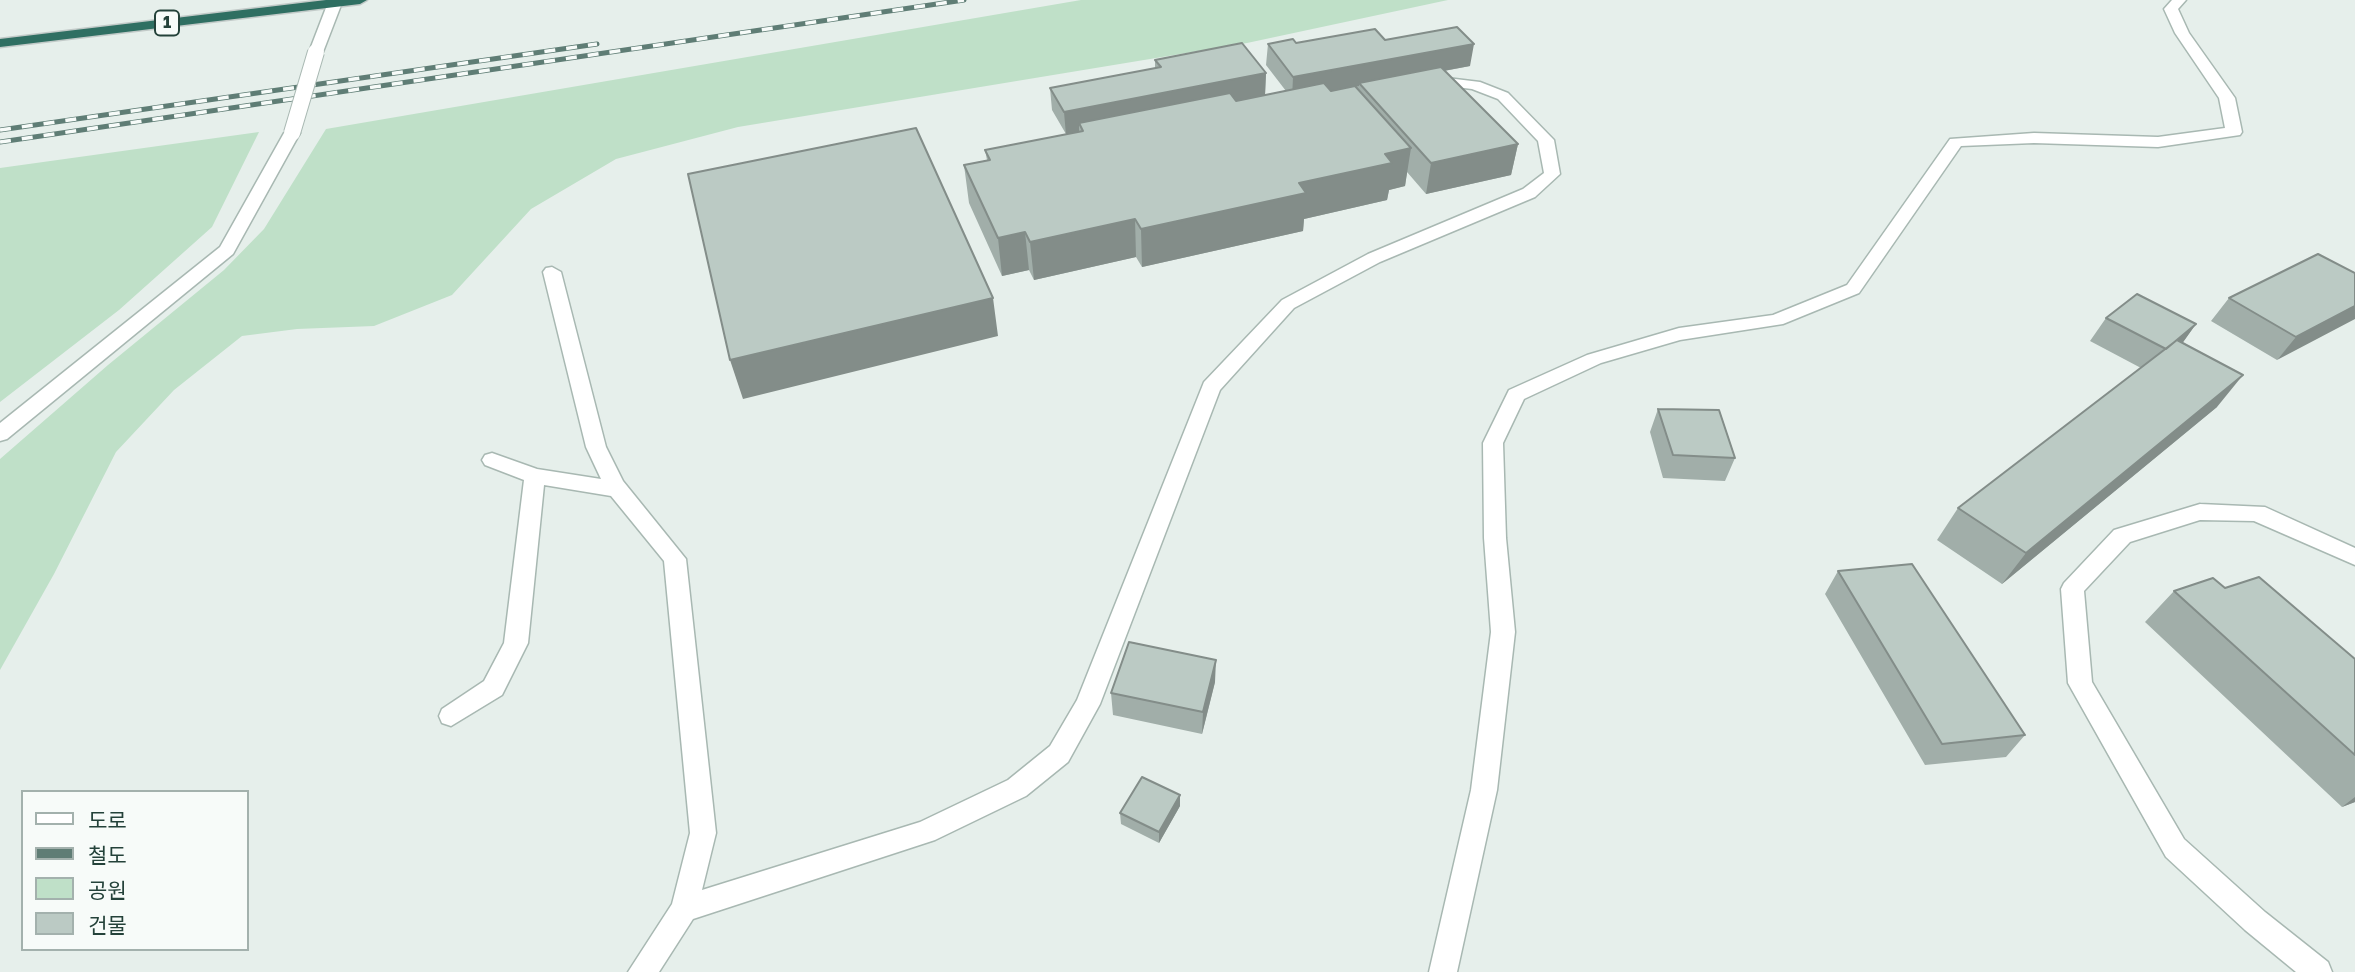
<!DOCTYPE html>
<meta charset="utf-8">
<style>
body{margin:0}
#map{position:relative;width:2355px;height:972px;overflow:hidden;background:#e6efeb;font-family:"Golos Text","Noto Sans KR",sans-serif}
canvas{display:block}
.legend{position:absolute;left:21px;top:790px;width:228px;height:161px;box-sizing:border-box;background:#f7fbf9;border:2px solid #a3b1ad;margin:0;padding:9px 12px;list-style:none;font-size:21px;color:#24423a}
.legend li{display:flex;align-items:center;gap:14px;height:35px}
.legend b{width:35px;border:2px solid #a3b1ad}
</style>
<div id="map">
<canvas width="2355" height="972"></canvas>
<ul class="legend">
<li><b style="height:9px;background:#fff"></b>도로</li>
<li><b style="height:9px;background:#5f7d75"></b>철도</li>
<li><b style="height:19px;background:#bfe0c8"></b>공원</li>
<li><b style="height:19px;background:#bbcac4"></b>건물</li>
</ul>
</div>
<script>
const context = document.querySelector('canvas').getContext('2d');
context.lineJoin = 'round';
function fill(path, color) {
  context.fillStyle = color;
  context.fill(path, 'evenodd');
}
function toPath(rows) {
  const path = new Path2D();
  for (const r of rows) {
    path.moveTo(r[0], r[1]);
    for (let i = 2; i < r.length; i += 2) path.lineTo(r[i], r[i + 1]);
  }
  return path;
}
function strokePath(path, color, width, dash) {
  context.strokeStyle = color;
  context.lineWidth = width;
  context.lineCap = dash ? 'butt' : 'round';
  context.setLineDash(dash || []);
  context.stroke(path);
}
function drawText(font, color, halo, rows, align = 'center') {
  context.font = font + ' "Golos Text",sans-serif';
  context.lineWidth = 5;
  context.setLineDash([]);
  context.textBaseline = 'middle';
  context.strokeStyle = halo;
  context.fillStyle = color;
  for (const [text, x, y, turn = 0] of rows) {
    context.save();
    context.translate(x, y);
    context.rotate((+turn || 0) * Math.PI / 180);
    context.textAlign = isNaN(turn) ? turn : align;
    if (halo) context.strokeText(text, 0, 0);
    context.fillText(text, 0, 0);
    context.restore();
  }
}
const green = toPath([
 [1081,0,1448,0,1247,43,738,127,616,159,531,209,452,295,374,326,297,329,242,336,174,390,116,452,54,574,0,670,0,459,108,365,224,270,264,229,326,129],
 [259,132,212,227,119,310,0,402,0,168]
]);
const minor = toPath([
 [329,0,343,0,323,52,321,55,311,55,309,52,329,0],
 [2172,0,2186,0,2178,9,2189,33,2235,98,2242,132,2240,135,2158,147,2034,143,1961,146,1859,293,1783,324,1680,340,1601,363,1524,399,1503,443,1506,538,1515,632,1497,790,1457,972,1429,972,1471,790,1491,632,1484,538,1483,443,1509,390,1587,355,1679,328,1773,315,1847,285,1950,139,2034,133,2158,137,2225,128,2219,98,2175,33,2164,9,2172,0],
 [1447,78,1480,82,1508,93,1554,140,1560,174,1535,197,1380,262,1294,308,1220,390,1100,704,1068,762,1026,796,935,840,693,919,659,972,628,972,672,904,690,833,664,561,611,496,544,485,528,643,502,695,451,726,442,723,439,716,442,709,484,681,504,643,524,480,485,465,482,460,485,455,492,453,537,469,601,479,586,447,543,272,546,268,552,267,561,272,606,447,623,481,686,559,716,833,702,890,920,822,1008,780,1050,746,1077,700,1204,382,1282,300,1368,254,1523,189,1544,173,1538,141,1498,99,1472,89,1447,86,1430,89,1423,85,1425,82,1447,78],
 [292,128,300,133,233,254,7,439,0,441,0,423,220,247,284,133,292,128],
 [2200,504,2265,507,2355,548,2355,565,2254,521,2200,520,2130,542,2084,591,2092,682,2184,839,2265,912,2328,962,2332,972,2296,972,2245,930,2166,857,2068,683,2061,589,2064,583,2114,530,2200,504]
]);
const highway = toPath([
 [326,0,367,0,360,4,0,47,0,39,326,0]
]);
const rail = toPath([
 [0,130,597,44],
 [0,142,964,0]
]);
const minorBridge = toPath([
 [292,133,316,52]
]);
const wall = toPath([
 [1385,40,1470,66,1444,71,1518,144,1511,175,1426,194,1407,172,1405,186,1389,190,1387,200,1304,219,1303,231,1142,267,1136,257,1034,280,1029,270,1002,276,969,203,964,165,987,160,985,150,1066,134,1052,110,1050,88,1155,68,1155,60,1266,73,1265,95,1286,91,1266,65,1268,44],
 [2355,273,2277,360,2211,321,2229,298],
 [2106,318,2196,324,2182,343,2217,407,2002,584,1937,540,1958,508,2141,368,2090,341],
 [1658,409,1735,458,1725,481,1663,478,1650,432],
 [1838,571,2025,735,2006,757,1925,765,1825,594],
 [2225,588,2355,659,2355,802,2342,807,2145,622,2174,591],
 [1215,682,1202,734,1113,715,1111,693],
 [1180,795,1180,806,1159,843,1121,824,1120,813]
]);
const shadedWall = toPath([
 [1474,44,1470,66,1362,86,1359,83,1359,86,1292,99,1293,77],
 [1266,73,1265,95,1083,131,1079,123,1079,132,1066,135,1064,112],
 [1518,144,1511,175,1426,194,1431,163],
 [1411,148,1405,186,1389,190,1387,200,1304,219,1303,231,1142,267,1141,229,1299,183,1385,154],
 [1135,219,1136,257,1034,280,1030,242],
 [1025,232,1029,270,1002,276,998,238],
 [993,298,998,336,743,399,730,360],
 [2355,306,2355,319,2277,360,2296,337],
 [2196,324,2179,348,2166,349],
 [2243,375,2217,407,2002,584,2026,553],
 [1216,660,1215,682,1202,734,1203,712],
 [1180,795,1180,806,1159,843,1159,832],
 [2355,797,2355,802,2342,807]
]);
const building = toPath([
 [1457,27,1474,44,1293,77,1268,44,1293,39,1296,43,1375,29,1385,40,1457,27],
 [1242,43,1266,73,1064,112,1050,88,1161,67,1155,60,1242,43],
 [1441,67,1518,144,1431,163,1359,83,1441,67],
 [1324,83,1331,91,1355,86,1411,148,1385,154,1392,163,1299,183,1306,193,1141,229,1135,219,1030,242,1025,232,998,238,964,165,990,160,985,150,1083,131,1079,123,1230,93,1236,101,1324,83],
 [916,128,993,298,730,360,688,174,916,128],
 [2318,254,2355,273,2355,306,2296,337,2229,298,2318,254],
 [2137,294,2196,324,2166,349,2106,318,2137,294],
 [2177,340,2243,375,2026,553,1958,508,2177,340],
 [1658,409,1719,410,1735,458,1673,455,1658,409],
 [1912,564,2025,735,1942,744,1838,571,1912,564],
 [2259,577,2355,659,2355,755,2174,591,2213,578,2225,588,2259,577],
 [1129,642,1216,660,1203,712,1111,693,1129,642],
 [1142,777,1180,795,1159,832,1120,813,1142,777]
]);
const shields = [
 [167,23,24]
];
const shieldNames = [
 ["1",167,23]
];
fill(green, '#bfe0c8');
strokePath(minor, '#a8b8b2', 3);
strokePath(highway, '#c2cac8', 3);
fill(minor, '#fff');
fill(highway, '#2f6f62');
strokePath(rail, '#5f7d75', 5);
strokePath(rail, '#f7fbf9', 3.5, [11]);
strokePath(minorBridge, '#a8b8b2', 18, []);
strokePath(minorBridge, '#fff', 16);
fill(wall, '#a1aea9');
fill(shadedWall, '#838d89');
fill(building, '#bbcac4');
strokePath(building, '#838d89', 2);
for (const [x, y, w] of shields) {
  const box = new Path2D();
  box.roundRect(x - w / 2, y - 12.5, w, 25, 5);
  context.fillStyle = '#f7fbf9';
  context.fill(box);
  strokePath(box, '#24423a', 2);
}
drawText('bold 16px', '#24423a', null, shieldNames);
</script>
